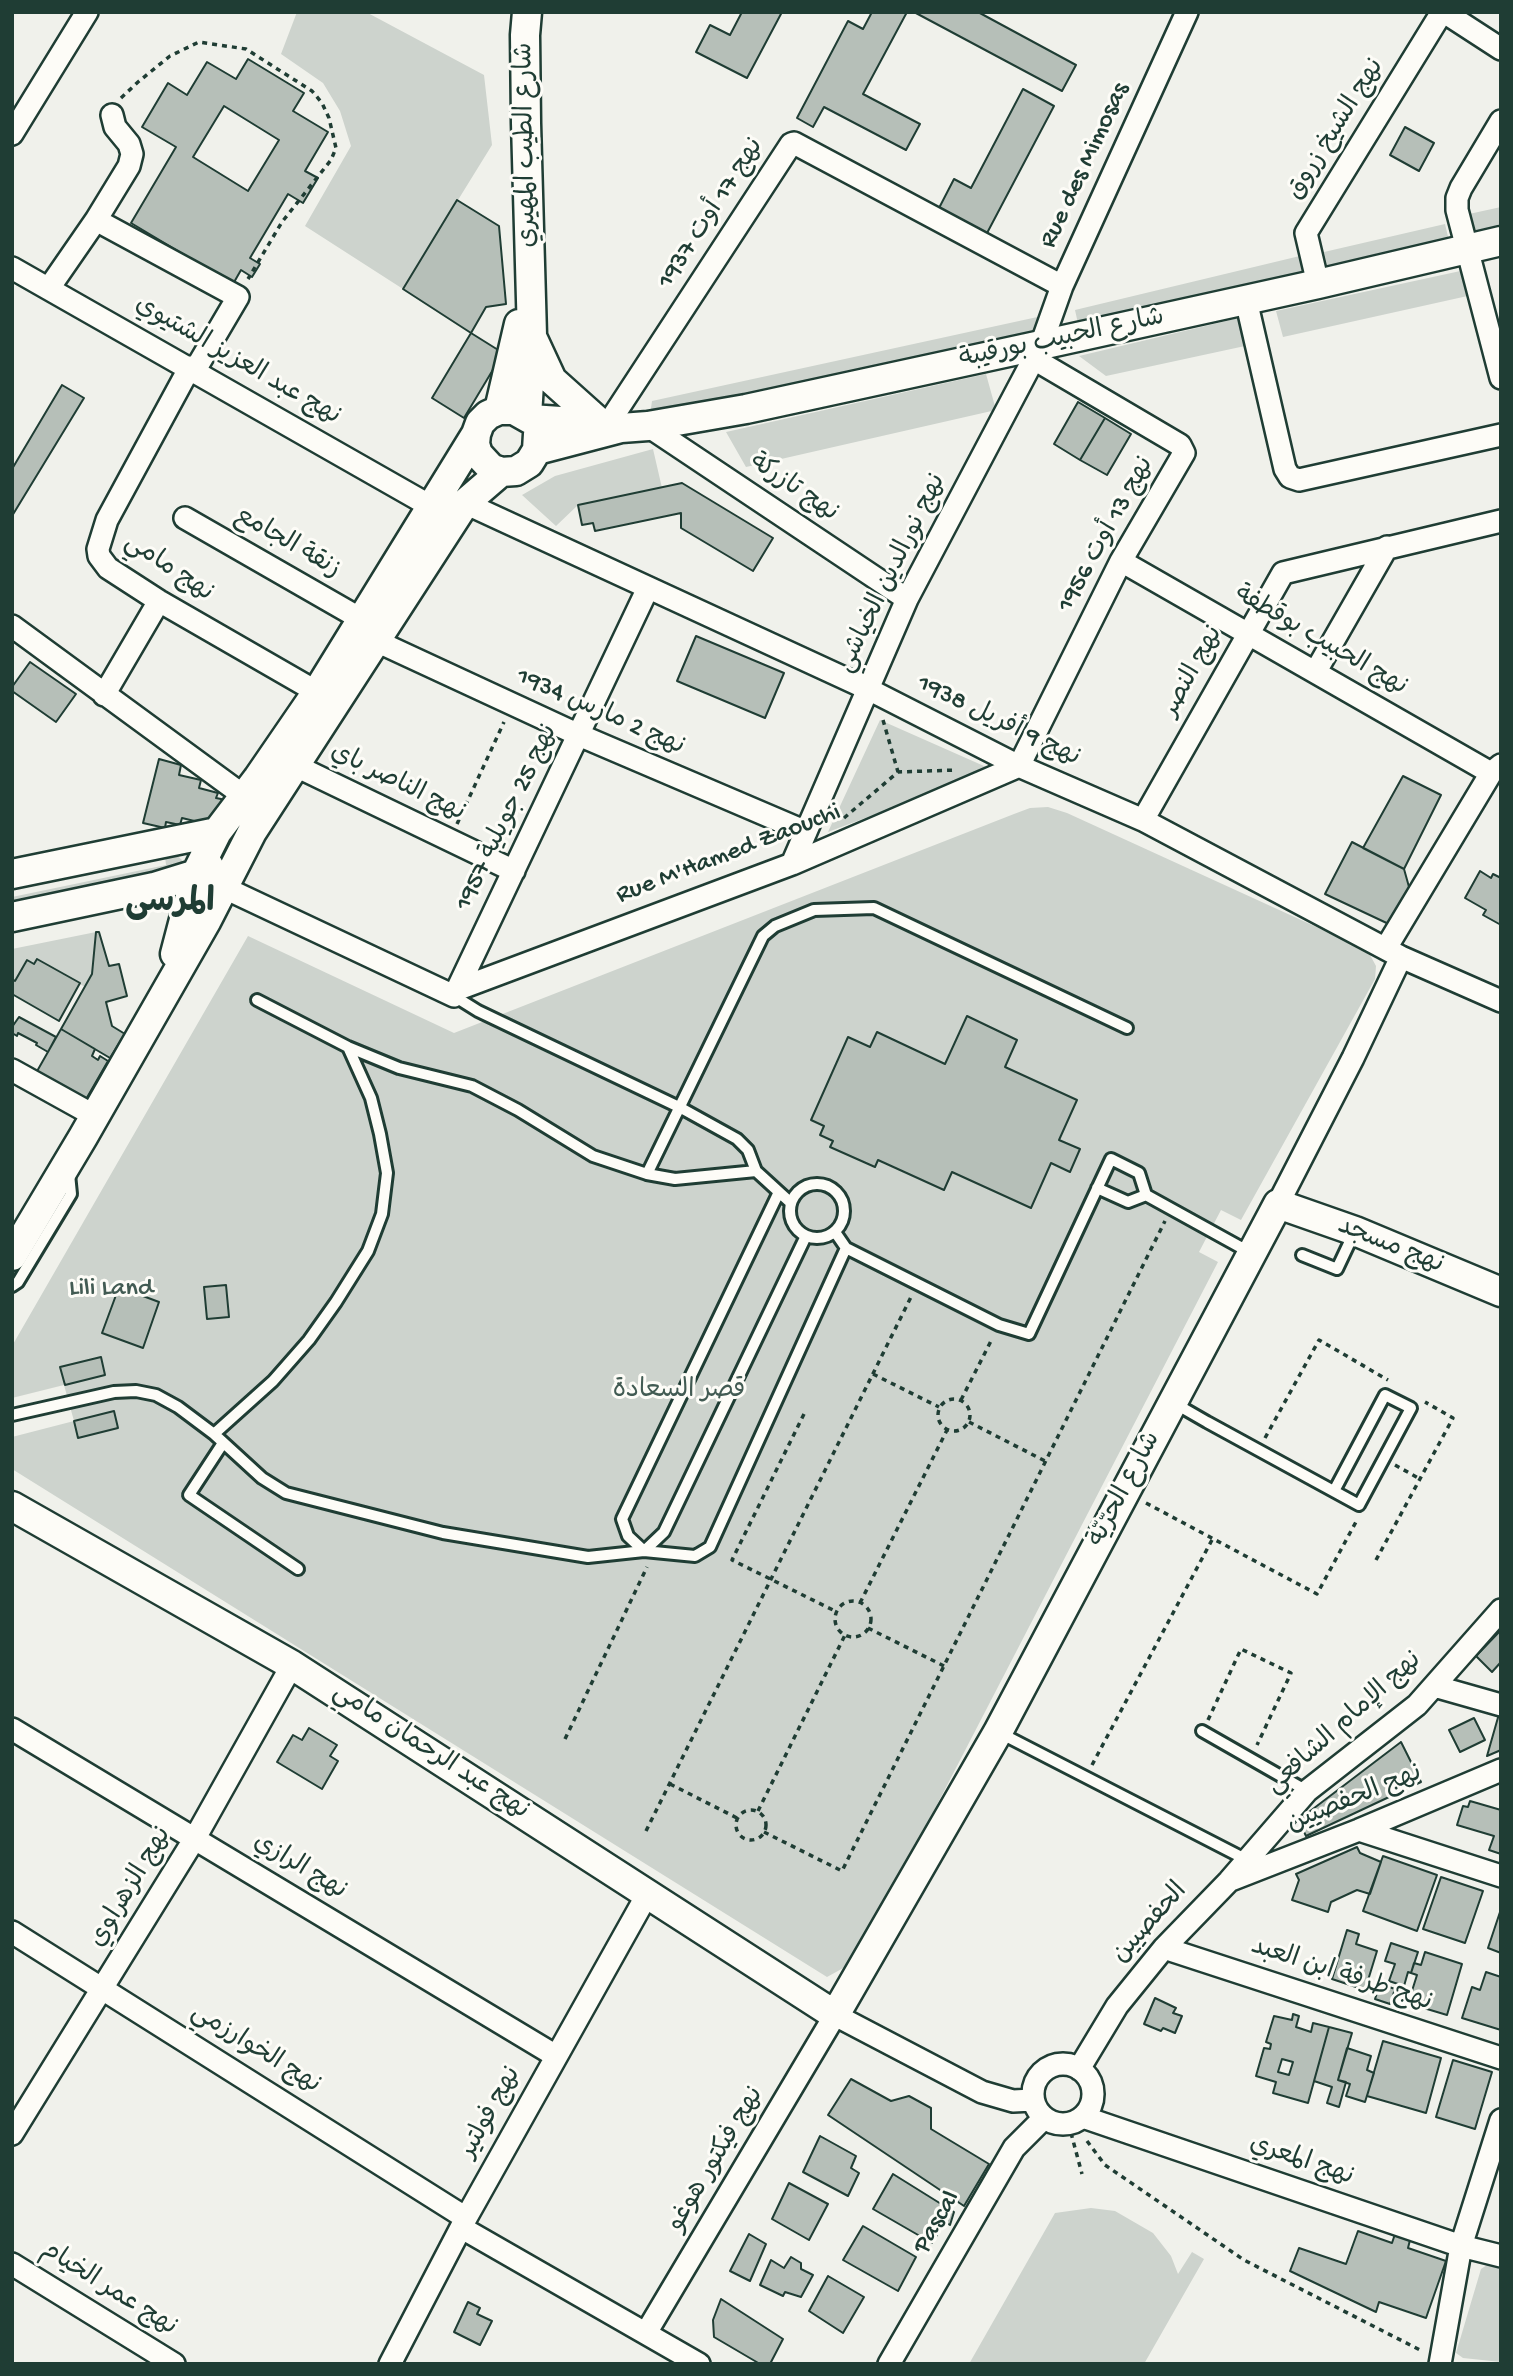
<!DOCTYPE html>
<meta charset="utf-8">
<style>
body{margin:0}
#map{position:relative;width:1513px;height:2376px;overflow:hidden;background:#f0f1eb;font-family:"Gochi Hand",sans-serif}
canvas{display:block}
.frame{position:absolute;inset:0;border:14px solid #1f3d34;pointer-events:none}
</style>
<div id="map">
<canvas width="1513" height="2376"></canvas>
<div class="frame"></div>
</div>
<script>
const context = document.querySelector('canvas').getContext('2d');
context.lineJoin = 'round';
function fill(path, color) {
  context.fillStyle = color;
  context.fill(path, 'evenodd');
}
function toPath(rows) {
  const path = new Path2D();
  for (const r of rows) {
    if (r.length === 3) {
      path.moveTo(r[0] + r[2], r[1]);
      path.arc(r[0], r[1], r[2], 0, 2 * Math.PI);
      continue;
    }
    path.moveTo(r[0], r[1]);
    for (let i = 2; i < r.length; i += 2) path.lineTo(r[i], r[i + 1]);
  }
  return path;
}
function strokePath(path, color, width, dash) {
  context.strokeStyle = color;
  context.lineWidth = width;
  context.lineCap = dash ? 'butt' : 'round';
  context.setLineDash(dash || []);
  context.stroke(path);
}
function drawText(font, color, halo, rows, align = 'center') {
  context.font = font + ' "Gochi Hand","Playpen Sans Arabic",sans-serif';
  context.lineWidth = 6;
  context.setLineDash([]);
  context.textBaseline = 'middle';
  context.strokeStyle = halo;
  context.fillStyle = color;
  for (const [text, x, y, turn = 0] of rows) {
    context.save();
    context.translate(x, y);
    context.rotate((+turn || 0) * Math.PI / 180);
    context.textAlign = isNaN(turn) ? turn : align;
    if (halo) context.strokeText(text, 0, 0);
    context.fillText(text, 0, 0);
    context.restore();
  }
}
const green = toPath([
 [297,12,366,12,484,75,492,145,403,289,305,226,351,146,340,111,323,83,281,54],
 [1501,207,1501,228,1472,234,1469,214],
 [1445,224,1449,241,1328,269,1324,252],
 [1304,255,1308,274,1079,328,1075,310],
 [1465,270,1472,295,1283,337,1276,311],
 [1042,316,1035,338,649,422,652,401],
 [1239,318,1245,346,1106,376,1079,356],
 [986,374,996,410,746,467,726,432],
 [653,449,662,488,578,505,556,526,522,495,555,476],
 [880,720,993,770,828,832],
 [1048,807,1067,813,1358,946,1369,953,1376,966,1375,979,1241,1220,1221,1210,1199,1252,1218,1262,856,1961,827,1977,12,1469,12,1437,74,1421,64,1385,12,1398,12,1346,248,936,454,1033,1014,814,1030,808],
 [175,854,182,860,180,870,12,908,12,897,166,865,165,856],
 [96,932,92,974,85,987,37,959,34,964,26,960,15,981,12,979,12,949],
 [1091,2208,1115,2211,1153,2233,1171,2256,1178,2274,1192,2252,1204,2259,1144,2364,969,2364,1055,2213],
 [1493,2261,1501,2263,1501,2362,1463,2358,1456,2353,1481,2269]
]);
const building = toPath([
 [742,12,782,12,747,78,696,52,710,25,730,35,742,12],
 [872,12,907,12,863,94,920,124,906,150,824,107,813,127,797,118,848,21,863,29,872,12],
 [914,12,978,12,1076,65,1062,91,914,12],
 [248,59,304,93,293,111,328,132,305,171,318,178,303,203,288,194,250,258,260,264,252,277,241,270,233,284,131,223,176,147,142,127,168,83,187,95,207,62,236,79,248,59],
 [224,106,279,140,248,191,193,157,224,106],
 [1023,89,1054,106,986,235,938,210,954,179,971,188,1023,89],
 [1405,127,1434,143,1419,171,1390,155,1405,127],
 [457,200,499,226,506,304,486,307,471,333,403,289,457,200],
 [471,333,503,353,464,418,432,398,471,333],
 [62,385,84,398,12,516,12,469,62,385],
 [1078,402,1105,418,1080,460,1054,444,1078,402],
 [1105,418,1131,434,1107,475,1080,460,1105,418],
 [682,483,773,538,753,571,681,528,681,513,595,531,593,523,582,525,578,505,682,483],
 [696,636,784,673,765,718,677,681,696,636],
 [30,662,76,694,56,722,12,691,12,687,30,662],
 [159,759,181,765,179,775,201,780,199,788,218,793,216,798,226,800,219,827,182,818,180,825,166,822,165,828,143,823,159,759],
 [1403,776,1441,795,1404,869,1363,848,1403,776],
 [1352,842,1404,869,1411,894,1393,926,1325,894,1352,842],
 [1480,871,1491,878,1493,874,1501,878,1501,925,1483,915,1486,910,1465,898,1480,871],
 [96,932,99,932,109,966,119,964,127,996,106,1002,112,1026,125,1034,110,1058,61,1029,92,974,96,932],
 [37,959,80,983,59,1021,12,994,12,979,15,981,27,960,34,964,37,959],
 [967,1016,1017,1040,1005,1067,1077,1100,1059,1140,1080,1149,1070,1172,1051,1163,1031,1208,952,1172,944,1190,878,1160,875,1167,830,1147,833,1141,820,1135,824,1126,811,1120,848,1037,870,1047,877,1032,945,1064,967,1016],
 [19,1017,56,1037,48,1052,36,1045,37,1043,18,1033,17,1036,12,1033,12,1027,19,1017],
 [61,1029,95,1049,92,1056,98,1060,100,1056,108,1061,85,1101,36,1073,61,1029],
 [226,1285,229,1317,207,1319,204,1287,226,1285],
 [119,1287,159,1302,143,1348,102,1333,119,1287],
 [101,1357,105,1375,65,1385,60,1367,101,1357],
 [114,1411,118,1428,78,1438,74,1421,114,1411],
 [1501,1630,1501,1662,1492,1672,1476,1656,1501,1630],
 [1499,1714,1501,1715,1501,1750,1487,1756,1499,1714],
 [1474,1718,1485,1740,1460,1752,1449,1730,1474,1718],
 [309,1728,337,1745,330,1756,338,1761,322,1789,277,1762,293,1735,302,1740,309,1728],
 [1401,1742,1421,1782,1306,1836,1302,1828,1305,1815,1401,1742],
 [1470,1801,1501,1810,1501,1854,1489,1850,1494,1836,1457,1825,1463,1806,1468,1807,1470,1801],
 [1357,1847,1360,1853,1381,1862,1370,1894,1357,1890,1331,1902,1328,1912,1292,1900,1299,1880,1296,1874,1357,1847],
 [1383,1856,1437,1875,1417,1931,1363,1911,1383,1856],
 [1441,1877,1483,1891,1465,1943,1423,1929,1441,1877],
 [1501,1909,1501,1953,1488,1948,1501,1909],
 [1347,1930,1359,1934,1356,1944,1377,1951,1365,1990,1332,1979,1347,1930],
 [1391,1943,1418,1952,1411,1973,1408,1972,1404,1986,1389,1981,1395,1964,1385,1961,1391,1943],
 [1425,1952,1462,1964,1447,2015,1417,2006,1420,1997,1411,1994,1417,1975,1411,1973,1414,1963,1421,1965,1425,1952],
 [1486,1972,1501,1977,1501,2030,1462,2018,1472,1987,1480,1990,1486,1972],
 [1380,1984,1395,1989,1390,2004,1375,1999,1380,1984],
 [1155,1998,1176,2008,1173,2013,1182,2016,1175,2033,1163,2028,1161,2031,1144,2024,1155,1998],
 [1293,2014,1299,2016,1296,2027,1311,2032,1313,2023,1329,2027,1308,2103,1273,2093,1276,2082,1256,2076,1264,2048,1270,2049,1271,2044,1266,2042,1274,2016,1292,2020,1293,2014],
 [1282,2059,1293,2062,1289,2075,1278,2072,1282,2059],
 [1329,2027,1352,2033,1338,2080,1346,2082,1339,2107,1327,2103,1332,2087,1314,2081,1329,2027],
 [1383,2041,1441,2058,1426,2113,1367,2096,1383,2041],
 [1347,2048,1371,2056,1367,2070,1374,2073,1365,2102,1346,2096,1350,2084,1338,2080,1347,2048],
 [1453,2060,1492,2072,1475,2129,1436,2117,1453,2060],
 [851,2079,891,2101,909,2096,931,2108,931,2129,989,2164,964,2206,828,2115,851,2079],
 [820,2136,856,2156,851,2168,859,2173,848,2196,803,2172,820,2136],
 [893,2174,954,2212,950,2225,945,2222,932,2243,873,2209,893,2174],
 [789,2183,828,2204,809,2240,772,2219,789,2183],
 [863,2226,916,2257,898,2291,843,2260,863,2226],
 [1358,2231,1392,2243,1396,2231,1411,2236,1408,2248,1446,2261,1426,2318,1379,2302,1376,2312,1290,2271,1299,2248,1346,2264,1358,2231],
 [749,2234,766,2244,750,2281,730,2271,749,2234],
 [791,2257,801,2263,801,2269,813,2275,801,2297,785,2292,783,2296,760,2285,771,2260,784,2268,791,2257],
 [828,2276,864,2297,843,2333,809,2311,828,2276],
 [721,2299,783,2339,770,2364,760,2364,714,2337,713,2320,721,2299],
 [468,2302,480,2308,477,2314,492,2321,480,2345,454,2332,468,2302]
]);
const path = toPath([
 [121,98,138,82,170,56,199,42,246,49,312,91,322,103,329,118,336,148,331,160,282,222,248,279],
 [883,720,898,772],
 [844,818,898,772,956,770],
 [457,824,504,722],
 [873,1374,939,1407],
 [954,1415,16],
 [961,1400,992,1339],
 [804,1414,732,1560,837,1612],
 [969,1422,1045,1461],
 [1265,1438,1319,1340,1388,1380],
 [1395,1465,1420,1479],
 [1146,1503,1317,1594,1357,1520],
 [1376,1560,1453,1418,1425,1402],
 [853,1619,18],
 [860,1603,947,1430],
 [868,1628,944,1666],
 [1208,1720,1241,1649,1291,1673,1257,1745],
 [565,1739,647,1567],
 [1092,1765,1213,1538],
 [670,1784,737,1818],
 [751,1825,15],
 [758,1811,845,1635],
 [646,1831,911,1297],
 [764,1832,842,1871,1165,1221],
 [1071,2133,1082,2174],
 [1087,2141,1105,2165,1244,2260,1422,2351]
]);
const lane = toPath([
 [454,996,478,1011,681,1108,737,1139,748,1150,756,1171],
 [257,1000,348,1047,399,1068,472,1086,518,1110,593,1156,647,1174,675,1179,756,1171,791,1203],
 [647,1174,763,936,775,926,814,910,874,908,1127,1028],
 [817,1211,27],
 [1097,1188,1128,1202,1146,1195],
 [779,1192,622,1519,628,1536,644,1551,695,1556,710,1547,846,1248],
 [835,1232,846,1248,999,1325,1029,1334,1111,1159,1139,1173,1146,1195,1251,1253],
 [1302,1255,1337,1269,1354,1233],
 [12,1286,18,1282,71,1194,69,1174],
 [1174,1403,1207,1422,1359,1505,1411,1408,1385,1395,1334,1491],
 [12,1415,114,1392,136,1391,156,1395,178,1407,214,1434,262,1478,286,1493,443,1533,588,1557,644,1551,664,1532,806,1236],
 [214,1434,273,1381,309,1340,336,1302,368,1251,382,1214,387,1173,380,1134,371,1098,348,1047],
 [223,1443,189,1495,298,1569],
 [1202,1731,1307,1791],
 [1000,1733,1247,1860]
]);
const street = toPath([
 [1444,12,1501,49],
 [1501,121,1461,188,1457,198,1457,210,1501,378],
 [12,134,87,12],
 [96,220,238,297,195,370],
 [12,268,432,507],
 [1318,284,1306,233,1442,12],
 [49,288,96,220,129,166,132,154,129,144,115,127,112,115],
 [1246,300,1285,469,1290,477,1299,480,1501,435],
 [190,367,107,520,98,549,99,556,108,568,159,601,317,692],
 [648,426,907,599],
 [608,432,608,424,791,144,794,143,1062,286],
 [465,503,868,689,1019,766,1143,820,1401,957,1501,1001],
 [185,518,361,619],
 [1121,561,1491,773],
 [12,626,244,796],
 [374,640,579,735,806,832],
 [1316,671,1387,547],
 [104,695,159,601],
 [294,765,514,871],
 [1143,820,1283,573,1501,521],
 [792,864,907,599,1041,345,1062,286,1187,12],
 [212,882,454,996,648,588],
 [1386,948,1491,773,1501,765],
 [456,990,792,864,1019,766,1121,561,1184,453,1180,445,1034,359],
 [12,1070,95,1116],
 [1278,1204,1353,1058,1401,957],
 [1434,1686,1501,1705],
 [12,1729,556,2056],
 [1359,1830,1501,1876],
 [1231,1880,1359,1830,1501,1770],
 [12,1932,466,2218],
 [1164,1948,1501,2058],
 [1063,2094,30],
 [1079,2069,1117,2006,1164,1948,1229,1881,1307,1791,1417,1705,1501,1610],
 [1083,2117,1461,2246,1501,2256],
 [12,2134,195,1838,292,1665],
 [462,2228,699,2364],
 [12,2264,174,2364],
 [646,2333,835,2015,982,2092,1013,2101,1033,2100],
 [390,2364,466,2218,648,1893],
 [889,2364,1014,2148,1044,2118],
 [1440,2364,1461,2246,1501,2120]
]);
const secondary = toPath([
 [527,12,525,35,526,123,532,335,527,416],
 [533,339,552,380,600,423],
 [499,410,519,324],
 [538,434,537,450,529,463,516,471,501,472,491,468,478,454,475,444,476,434,480,423,488,415,499,410,514,410,530,419,606,424],
 [537,450,621,428,648,426,746,409,1041,345,1318,284,1501,241],
 [12,874,217,832],
 [12,917,154,887,196,874,209,866],
 [175,954,196,874,217,832,258,778,317,692,476,434],
 [12,1256,83,1137,207,920,252,832,465,503,501,472],
 [12,1506,292,1665,835,2015,998,1732,1278,1204,1355,1231,1501,1292]
]);
const streetNames = [
 ["نهج الشيخ زروق",1337,130,-58],
 ["شارع الطيب المهيري",528,145,-91],
 ["Rue des Mimosas",1086,166,-65],
 ["نهج 17 أوت 1937",712,214,-57],
 ["شارع الحبيب بورقيبة",1062,340,-12],
 ["نهج عبد العزيز الشتيوي",237,362,30],
 ["نهج تازركة",793,489,34],
 ["نهج 13 أوت 1956",1107,535,-61],
 ["زنقة الجامع",287,544,30],
 ["نهج مامي",168,569,34],
 ["نهج نورالدين الخياشي",893,574,-64],
 ["نهج الحبيب بوقطفة",1320,642,30],
 ["نهج النصر",1194,672,-61],
 ["نهج 2 مارس 1934",600,713,24],
 ["نهج 9 أفريل 1938",998,722,26],
 ["نهج الناصر باي",397,784,26],
 ["نهج 25 جويلية 1957",508,818,-64],
 ["Rue M'Hamed Zaouchi",729,855,-21],
 ["نهج مسجد",1390,1247,22],
 ["شارع الحرّيّة",1126,1490,-62],
 ["نهج الإمام الشافعي",1345,1724,-42],
 ["نهج عبد الرحمان مامي",430,1753,33],
 ["نهج الحفصيين",1355,1800,-22],
 ["نهج الرازي",299,1868,31],
 ["نهج الزهراوي",132,1888,-59],
 ["الحفصيين",1151,1924,-48],
 ["نهج طرفة ابن العبد",1341,1976,18],
 ["نهج الخوارزمي",255,2050,32],
 ["نهج فولتير",492,2113,-61],
 ["نهج فيكتور هوغو",717,2160,-59],
 ["نهج المعري",1301,2162,19],
 ["Pascal",938,2223,-60],
 ["نهج عمر الخيام",108,2290,32]
];
const parkNames = [
 ["Lili Land",111,1290],
 ["قصر السعادة",679,1392]
];
const districtNames = [
 ["المرسى",170,905]
];
fill(green, '#cdd3cd');
fill(building, '#b6bfb8');
strokePath(building, '#1f3d34', 2);
strokePath(lane, '#1f3d34', 16);
strokePath(street, '#1f3d34', 26);
strokePath(secondary, '#1f3d34', 33);
strokePath(path, '#1f3d34', 3.5, [5, 5]);
strokePath(lane, '#fdfcf7', 10);
strokePath(street, '#fdfcf7', 21);
strokePath(secondary, '#fdfcf7', 28);
drawText('26px', '#1f3d34', '#fdfcf7', streetNames);
drawText('26px', '#425b53', '#fdfcf7', parkNames);
drawText('bold 33px', '#1f3d34', '#fdfcf7', districtNames);
</script>
